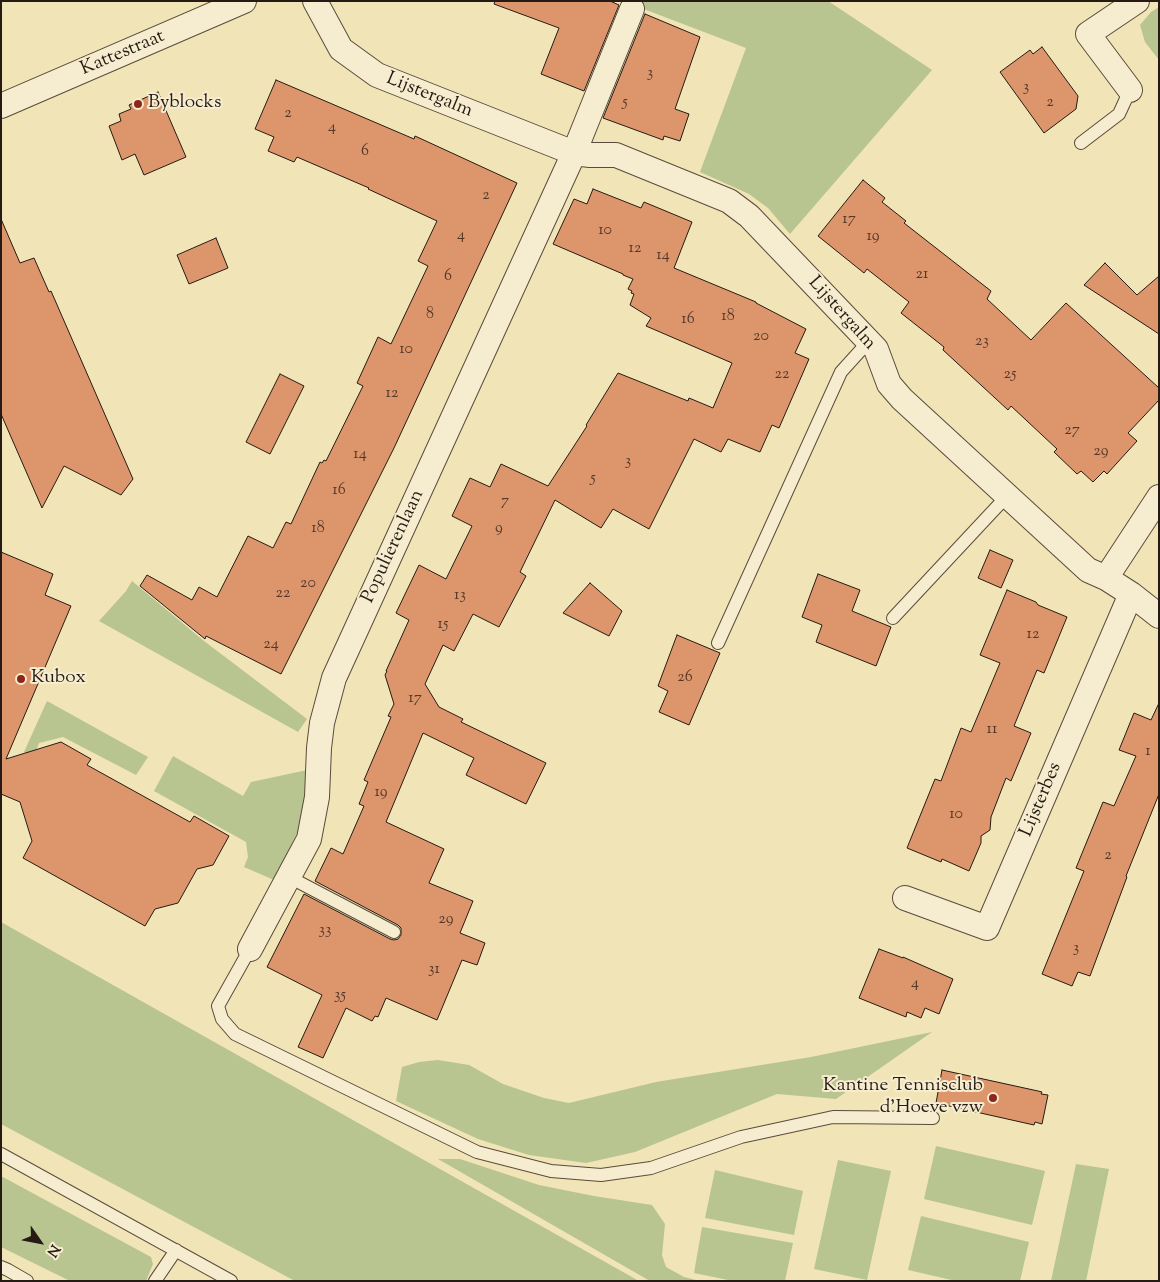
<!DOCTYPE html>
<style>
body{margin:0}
#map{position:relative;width:1160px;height:1282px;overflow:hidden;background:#f1e4b6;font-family:"Sorts Mill Goudy",serif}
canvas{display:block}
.frame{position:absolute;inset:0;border:2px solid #261a14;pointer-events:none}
.north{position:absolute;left:15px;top:1217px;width:50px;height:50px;-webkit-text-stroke:4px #f6edd0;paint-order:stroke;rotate:123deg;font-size:14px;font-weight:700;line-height:20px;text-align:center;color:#261a14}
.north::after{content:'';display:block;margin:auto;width:18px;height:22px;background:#261a14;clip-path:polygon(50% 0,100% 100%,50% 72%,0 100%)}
</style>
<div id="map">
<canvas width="1160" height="1282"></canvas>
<div class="frame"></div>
<div class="north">N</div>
</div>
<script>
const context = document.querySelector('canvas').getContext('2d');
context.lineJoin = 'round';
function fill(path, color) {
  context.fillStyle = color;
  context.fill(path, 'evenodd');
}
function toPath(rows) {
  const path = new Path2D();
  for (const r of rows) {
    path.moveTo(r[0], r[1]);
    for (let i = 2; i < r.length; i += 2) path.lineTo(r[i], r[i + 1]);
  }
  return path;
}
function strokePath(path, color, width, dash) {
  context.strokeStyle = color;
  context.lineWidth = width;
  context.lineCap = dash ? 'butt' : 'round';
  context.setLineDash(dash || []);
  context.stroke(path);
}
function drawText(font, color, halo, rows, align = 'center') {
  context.font = font + ' "Sorts Mill Goudy",serif';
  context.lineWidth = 4;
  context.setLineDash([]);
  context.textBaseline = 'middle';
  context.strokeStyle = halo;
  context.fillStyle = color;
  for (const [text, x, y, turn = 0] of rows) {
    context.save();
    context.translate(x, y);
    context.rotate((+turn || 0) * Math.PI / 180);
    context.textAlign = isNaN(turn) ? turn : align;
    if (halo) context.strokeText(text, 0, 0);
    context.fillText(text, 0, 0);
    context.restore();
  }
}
const green = toPath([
 [643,1,828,1,932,70,790,234,768,208,749,194,700,172,746,48,641,8],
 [1159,7,1159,60,1145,42,1140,25,1151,12],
 [132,581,204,641,307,719,298,732,99,621,126,591],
 [47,701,148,757,136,775,63,737,39,743,33,759,24,752],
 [173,756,243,796,251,782,312,769,299,829,274,880,244,867,248,857,246,842,154,791],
 [1,922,639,1281,295,1281,1,1124],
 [932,1032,836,1099,777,1094,635,1152,586,1163,529,1155,478,1139,396,1101,402,1067,419,1062,438,1060,469,1065,503,1084,544,1098,569,1103,656,1082,811,1057],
 [936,1146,1045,1171,1032,1225,924,1199],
 [438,1159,460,1159,539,1185,594,1196,652,1205,665,1224,662,1255,666,1267,684,1277,700,1281,650,1281],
 [838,1160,891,1171,867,1280,814,1269],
 [1076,1164,1109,1169,1086,1281,1051,1281],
 [715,1170,803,1191,794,1235,705,1218],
 [1,1176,151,1257,153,1264,146,1281,70,1281,1,1247],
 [921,1216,1029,1242,1020,1281,956,1281,908,1270],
 [702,1227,793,1243,785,1281,733,1281,694,1273]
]);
const building = toPath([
 [495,1,610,1,619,5,584,91,541,74,559,28,494,4,495,1],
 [645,14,700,37,675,109,689,114,680,141,664,136,663,140,603,118,645,14],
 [1042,47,1078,96,1076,109,1044,133,1000,72,1030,50,1033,54,1042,47],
 [276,80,414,139,415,136,517,183,394,448,281,674,206,636,205,639,140,586,147,575,192,600,199,587,217,597,248,536,273,548,286,522,291,524,320,462,322,463,324,460,326,461,363,386,357,383,378,337,391,344,428,266,418,261,437,221,368,189,369,188,297,157,294,162,268,151,274,137,255,129,276,80],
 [158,92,186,157,144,175,135,154,122,160,109,126,121,121,119,114,131,109,129,105,158,92],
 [863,180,885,198,882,202,906,221,904,223,991,291,987,299,1031,340,1066,303,1159,388,1159,400,1128,433,1137,441,1107,474,1104,471,1093,482,1081,471,1077,474,1054,452,1057,449,1011,406,1008,410,943,350,944,347,901,313,909,302,867,269,864,273,818,236,863,180],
 [593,189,641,208,644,202,692,222,674,268,756,302,756,303,806,329,795,353,809,359,779,428,772,425,760,452,728,439,721,452,694,439,649,529,613,509,601,528,555,500,520,572,526,576,499,627,473,614,454,651,443,645,425,684,439,707,463,719,461,722,546,763,526,804,466,775,474,758,423,733,386,822,444,849,429,883,473,901,460,933,485,943,477,965,462,960,437,1020,386,998,378,1017,375,1016,372,1021,346,1008,323,1058,298,1047,322,995,267,967,304,894,390,939,394,940,398,939,401,935,401,928,398,925,315,881,331,848,343,854,364,806,359,804,368,782,364,780,391,717,388,716,394,704,385,675,387,671,386,671,409,620,396,613,419,565,446,579,472,526,452,516,470,478,490,487,501,464,548,486,587,426,586,425,618,373,688,401,689,398,713,408,732,363,646,326,651,318,630,305,634,294,631,293,632,291,628,289,633,279,623,275,623,274,553,244,574,199,587,204,593,189],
 [1,219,20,263,34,258,49,292,51,291,133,479,121,495,64,466,42,508,1,414,1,219],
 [216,238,228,268,189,284,177,255,216,238],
 [1105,263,1137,295,1159,276,1159,334,1084,285,1105,263],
 [280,374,304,386,270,454,246,442,280,374],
 [990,550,1013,560,1001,588,978,578,990,550],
 [1,552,53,574,45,595,71,606,6,759,61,742,91,759,87,765,190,822,194,816,229,836,213,865,197,869,178,903,155,909,145,926,23,858,32,841,20,802,1,794,1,552],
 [818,574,860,590,852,611,891,627,876,666,816,642,822,625,802,617,818,574],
 [590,583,622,611,609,636,563,613,590,583],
 [1007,590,1036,602,1038,605,1067,617,1044,673,1037,670,1014,726,1031,733,1011,781,1006,778,991,817,990,830,981,836,981,843,969,871,942,859,941,862,907,848,935,779,941,781,961,728,971,732,1000,663,980,655,1007,590],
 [677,635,720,653,689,725,659,712,668,691,658,686,677,635],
 [1159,703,1159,794,1126,876,1127,877,1090,976,1078,972,1072,986,1042,974,1084,871,1076,868,1103,802,1114,806,1136,756,1119,750,1134,713,1151,720,1159,703],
 [879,949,903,958,903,957,953,979,939,1014,925,1008,921,1018,907,1012,906,1017,859,998,879,949],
 [942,1070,1038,1091,1042,1092,1041,1094,1048,1095,1042,1124,1035,1122,1034,1125,936,1103,942,1070]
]);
const service = toPath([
 [1081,143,1119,114,1130,90],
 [893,618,1007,496],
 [718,643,841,372,869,341],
 [289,877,394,932],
 [250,949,218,1006,222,1019,235,1034,477,1152,551,1171,601,1175,651,1168,741,1137,833,1117,933,1118],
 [1,1154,231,1281],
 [1,1267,8,1270,27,1281],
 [155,1281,176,1250]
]);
const minor = toPath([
 [315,1,341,49,377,75,574,153,590,155,616,155,729,201,749,216,876,349,889,384,902,399,1088,570,1106,578,1131,594,1159,616],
 [1130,90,1088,34,1137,1],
 [1,106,244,1],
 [1106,578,1159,497],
 [905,898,987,928,1131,594],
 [250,949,309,839,317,797,319,748,322,723,334,678,574,153,632,9]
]);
const markers = [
 [138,104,5,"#8f2418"],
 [21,679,5,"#8f2418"],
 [993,1098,5,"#8f2418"]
];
const numberNames = [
 ["3",650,74],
 ["3",1026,88],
 ["5",625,103],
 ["2",1050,103],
 ["2",288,114],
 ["4",332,128],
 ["6",365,152],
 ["2",486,196],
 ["17",849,220],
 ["10",605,231],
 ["4",461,236],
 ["19",873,237],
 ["12",635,249],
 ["14",663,256],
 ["21",922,275],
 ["6",448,277],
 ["8",430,315],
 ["18",728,317],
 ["16",688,320],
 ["20",761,337],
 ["23",982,342],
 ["10",406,350],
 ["22",782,375],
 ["25",1010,375],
 ["12",392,394],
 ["27",1072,431],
 ["29",1101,452],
 ["14",360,455],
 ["3",628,462],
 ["5",593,479],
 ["16",339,491],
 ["7",505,502],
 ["18",318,529],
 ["9",499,529],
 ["20",308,584],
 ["22",283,594],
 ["13",460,596],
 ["15",443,625],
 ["12",1033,635],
 ["24",271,645],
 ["26",685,678],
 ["17",415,699],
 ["11",992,730],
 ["1",1148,752],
 ["19",381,793],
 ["10",956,815],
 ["2",1108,856],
 ["29",446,920],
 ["33",325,931],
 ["3",1076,949],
 ["31",434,970],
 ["4",915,984],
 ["35",340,996]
];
const streetNames = [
 ["Kattestraat",123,54,-23],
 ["Lijstergalm",429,96,22],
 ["Lijstergalm",841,314,48],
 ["Populierenlaan",394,547,-65],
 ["Lijsterbes",1042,800,-67]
];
const poiNames = [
 ["Byblocks",148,104],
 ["Kubox",31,679],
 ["Kantine Tennisclub",983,1087,"right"],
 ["d'Hoeve vzw",983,1109,"right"]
];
fill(green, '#b8c590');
fill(building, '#dd966c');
strokePath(building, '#261a14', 1);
strokePath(service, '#594c3c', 14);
strokePath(minor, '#594c3c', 26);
strokePath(service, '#f6edd0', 12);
strokePath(minor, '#f6edd0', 24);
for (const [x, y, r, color] of markers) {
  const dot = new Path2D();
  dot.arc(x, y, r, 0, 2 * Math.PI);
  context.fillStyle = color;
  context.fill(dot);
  strokePath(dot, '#f6edd0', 2);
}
drawText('16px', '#54392a', null, numberNames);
drawText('19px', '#261a14', '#f6edd0', streetNames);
drawText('19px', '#261a14', '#f6edd0', poiNames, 'left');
</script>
